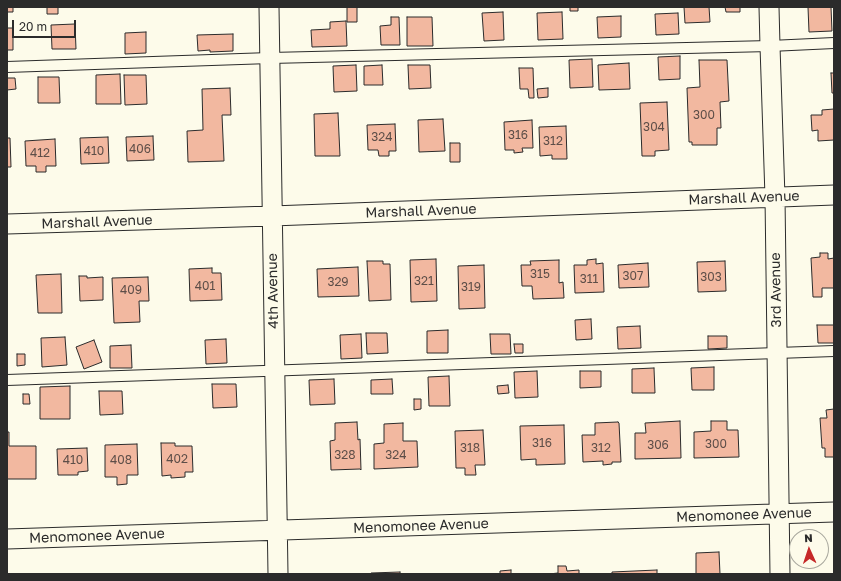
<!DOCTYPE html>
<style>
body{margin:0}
#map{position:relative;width:841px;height:581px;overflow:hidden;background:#fdfbea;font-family:"Golos Text",sans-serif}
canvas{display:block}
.frame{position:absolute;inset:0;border:8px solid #2b2b2b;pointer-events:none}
.north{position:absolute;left:789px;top:529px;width:40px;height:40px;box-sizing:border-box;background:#fdfbea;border:1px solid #a9a89e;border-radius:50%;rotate:357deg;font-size:11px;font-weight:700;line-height:16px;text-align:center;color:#2b2b2b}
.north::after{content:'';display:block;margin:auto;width:14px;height:18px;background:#c62828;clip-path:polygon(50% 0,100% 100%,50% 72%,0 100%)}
.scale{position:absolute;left:12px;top:20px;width:64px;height:18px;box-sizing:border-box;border:2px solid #2b2b2b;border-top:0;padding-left:5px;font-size:12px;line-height:14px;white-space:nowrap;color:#2b2b2b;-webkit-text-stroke:3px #fdfbea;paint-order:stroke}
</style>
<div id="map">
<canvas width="841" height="581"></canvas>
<div class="frame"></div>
<div class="north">N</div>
<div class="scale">20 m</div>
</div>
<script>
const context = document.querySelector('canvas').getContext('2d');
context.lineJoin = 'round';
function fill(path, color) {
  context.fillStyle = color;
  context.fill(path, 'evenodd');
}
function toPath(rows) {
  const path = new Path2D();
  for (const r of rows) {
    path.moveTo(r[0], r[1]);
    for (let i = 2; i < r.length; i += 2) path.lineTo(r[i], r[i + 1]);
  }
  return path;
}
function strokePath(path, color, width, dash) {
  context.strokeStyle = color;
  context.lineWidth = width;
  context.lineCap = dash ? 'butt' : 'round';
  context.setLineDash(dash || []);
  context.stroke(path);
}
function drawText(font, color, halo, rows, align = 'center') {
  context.font = font + ' "Golos Text",sans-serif';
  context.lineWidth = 3;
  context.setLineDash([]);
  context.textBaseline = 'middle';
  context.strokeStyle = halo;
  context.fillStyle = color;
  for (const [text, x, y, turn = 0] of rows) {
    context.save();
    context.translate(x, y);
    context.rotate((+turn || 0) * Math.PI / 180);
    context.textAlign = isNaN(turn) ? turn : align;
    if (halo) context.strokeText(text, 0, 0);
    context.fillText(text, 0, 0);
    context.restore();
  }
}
const building = toPath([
 [7,7,13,7,13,12,7,12,7,7],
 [34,7,58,7,58,14,47,14,47,7,34,7],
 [347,7,357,7,357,22,347,22,347,7],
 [570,7,578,7,578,11,570,11,570,7],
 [684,7,709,7,710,22,685,23,684,7],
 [725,7,740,7,740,12,726,12,725,7],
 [808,7,831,7,832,31,809,32,808,7],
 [503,12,504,40,484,41,482,13,503,12],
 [562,12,563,39,538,40,537,13,562,12],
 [678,13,679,34,656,35,655,14,678,13],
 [621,16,621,37,598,38,597,17,621,16],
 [391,17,399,17,400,45,381,45,380,26,391,25,391,17],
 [407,17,432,17,433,46,407,46,407,17],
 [346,21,347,46,312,47,311,30,330,29,330,22,346,21],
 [75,24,76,49,52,49,51,25,75,24],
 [7,28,13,28,13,50,7,50,7,28],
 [146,32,146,53,125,54,125,33,146,32],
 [233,34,233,51,210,52,210,50,198,51,197,35,233,34],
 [680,56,680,79,659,80,658,57,680,56],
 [592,59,593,87,570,88,569,60,592,59],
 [699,60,727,60,729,101,720,102,721,128,717,128,717,145,692,145,692,142,689,142,687,88,700,87,699,60],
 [629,63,630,89,599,90,598,65,629,63],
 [356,65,357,91,334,92,333,66,356,65],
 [382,65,383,85,364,85,364,66,382,65],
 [408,65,430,65,431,88,409,89,408,65],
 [519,68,533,68,534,98,529,98,528,89,520,89,519,68],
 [831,73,834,73,834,93,832,93,831,73],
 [120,74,121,104,96,104,96,75,120,74],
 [124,75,146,75,147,104,125,105,124,75],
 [38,77,59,77,60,103,38,103,38,77],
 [7,78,15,78,16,89,7,90,7,78],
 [230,88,231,115,222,115,224,161,188,162,187,131,203,130,202,89,230,88],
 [548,88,548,97,538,98,537,89,548,88],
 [667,102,669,150,655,151,655,156,642,156,640,103,667,102],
 [834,109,834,140,818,141,818,130,812,131,811,115,822,115,822,110,834,109],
 [338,113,340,156,315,156,314,114,338,113],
 [443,119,445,151,419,152,418,120,443,119],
 [532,120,533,148,522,148,523,152,514,153,514,150,505,150,504,122,532,120],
 [395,124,396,151,389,151,389,156,379,156,378,150,368,150,367,125,395,124],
 [566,126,567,159,552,159,552,155,540,156,539,127,566,126],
 [153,136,154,160,127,161,126,137,153,136],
 [108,137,109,163,81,164,80,138,108,137],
 [7,138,10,138,11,167,7,167,7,138],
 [55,139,56,166,46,166,46,172,36,172,36,166,26,166,25,141,55,139],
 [450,143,460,143,460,162,450,162,450,143],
 [820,253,828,253,828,259,834,258,834,288,822,288,822,297,813,297,811,258,820,257,820,253],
 [436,259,437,301,411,302,410,260,436,259],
 [596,259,596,264,603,263,604,292,575,293,574,265,587,265,587,260,596,259],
 [559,260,559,283,563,282,564,298,533,299,532,286,522,286,521,265,531,265,530,261,559,260],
 [367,261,383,261,383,264,390,264,391,300,369,301,367,261],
 [725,261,726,291,698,292,697,262,725,261],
 [648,263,649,287,619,288,618,265,648,263],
 [484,265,485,308,459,309,458,266,484,265],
 [358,267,359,296,318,297,317,269,358,267],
 [212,268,212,273,221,273,222,300,190,301,189,269,212,268],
 [61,274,62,313,38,313,36,275,61,274],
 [79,276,87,276,87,278,103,277,103,300,80,301,79,276],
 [148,277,149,301,139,301,140,322,114,323,112,278,148,277],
 [591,319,592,339,576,340,575,320,591,319],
 [817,325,834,325,834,343,818,343,817,325],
 [640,326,641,348,618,349,617,327,640,326],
 [448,330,448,353,427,353,427,331,448,330],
 [366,333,387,333,388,353,367,354,366,333],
 [361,334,362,358,341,359,340,335,361,334],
 [490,334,510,334,511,354,491,354,490,334],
 [708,336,727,336,727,348,708,349,708,336],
 [65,337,67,365,42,367,41,338,65,337],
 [226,339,227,363,206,364,205,340,226,339],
 [94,340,102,362,84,369,76,347,94,340],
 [514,344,523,344,523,353,515,353,514,344],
 [131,345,132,368,110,368,110,346,131,345],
 [17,354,25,354,25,365,17,366,17,354],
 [714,367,714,390,692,390,691,368,714,367],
 [654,368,655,393,632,393,632,369,654,368],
 [537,371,538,397,515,398,514,372,537,371],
 [580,371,601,371,601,387,580,388,580,371],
 [449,376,450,406,429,406,428,377,449,376],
 [334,379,335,404,310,405,309,380,334,379],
 [392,379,393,394,371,394,371,380,392,379],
 [212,384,236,384,237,407,213,408,212,384],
 [508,385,509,393,498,394,497,386,508,385],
 [70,386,70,419,40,419,40,387,70,386],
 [99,391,122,391,123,414,100,415,99,391],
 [23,394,29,394,30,404,23,404,23,394],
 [414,399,421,399,421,409,414,410,414,399],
 [834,409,834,457,825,457,825,448,822,448,820,418,827,418,826,410,834,409],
 [680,421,681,458,635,459,635,433,646,433,645,423,680,421],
 [711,421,727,421,727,430,738,430,739,457,694,458,694,432,711,431,711,421],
 [357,422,358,440,360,439,361,470,360,469,331,470,330,441,335,440,335,423,357,422],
 [618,422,619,423,621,462,612,462,612,464,603,465,603,461,583,462,582,435,595,435,595,423,618,422],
 [403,423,403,441,417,441,418,467,374,469,374,444,384,443,384,424,403,423],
 [564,425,565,464,536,465,536,459,521,460,520,426,564,425],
 [483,430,485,465,475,465,476,475,465,475,465,468,456,468,455,431,483,430],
 [7,432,9,432,9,446,36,446,36,479,7,479,7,432],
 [161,443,175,443,175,446,192,446,193,472,185,472,185,477,171,478,171,475,162,476,161,443],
 [137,444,138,475,127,475,127,484,117,485,117,477,105,477,105,445,137,444],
 [87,448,88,471,78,472,78,475,58,475,57,449,87,448],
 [719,552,720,574,696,574,696,553,719,552],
 [558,566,566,566,567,571,579,570,579,574,549,574,558,573,558,566],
 [511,570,511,574,521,574,500,574,500,571,511,570],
 [657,570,657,574,612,574,612,572,657,570],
 [400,572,400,574,371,574,371,573,400,572]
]);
const lane = toPath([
 [7,67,270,58,770,46,834,43],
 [7,380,834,351]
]);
const street = toPath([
 [269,7,278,574],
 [769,7,770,46,775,197,780,574],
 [7,224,272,216,834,195],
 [7,539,834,512]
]);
const numberNames = [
 ["300",704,115],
 ["304",654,127],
 ["316",518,135],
 ["324",382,137],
 ["312",553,141],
 ["406",140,149],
 ["410",94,151],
 ["412",40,153],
 ["315",540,274],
 ["307",633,276],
 ["303",711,277],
 ["311",589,279],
 ["321",424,281],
 ["329",338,282],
 ["401",205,286],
 ["319",471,287],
 ["409",131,290],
 ["316",542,443],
 ["300",716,444],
 ["306",658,445],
 ["318",470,448],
 ["312",601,448],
 ["328",345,455],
 ["324",396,455],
 ["402",177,459],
 ["410",73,460],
 ["408",121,460]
];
const streetNames = [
 ["Marshall Avenue",744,198,-2],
 ["Marshall Avenue",421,211,-2],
 ["Marshall Avenue",97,222,-2],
 ["3rd Avenue",776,290,-91],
 ["4th Avenue",273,291,-91],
 ["Menomonee Avenue",744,515,-2],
 ["Menomonee Avenue",421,526,-2],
 ["Menomonee Avenue",97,536,-2]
];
fill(building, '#f2b8a0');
strokePath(building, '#2b2b2b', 1);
strokePath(lane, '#2b2b2b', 12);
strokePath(street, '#2b2b2b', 21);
strokePath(lane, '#fdfbea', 10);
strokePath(street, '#fdfbea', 19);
drawText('12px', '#5d4e48', null, numberNames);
drawText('14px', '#2b2b2b', '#fdfbea', streetNames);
</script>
